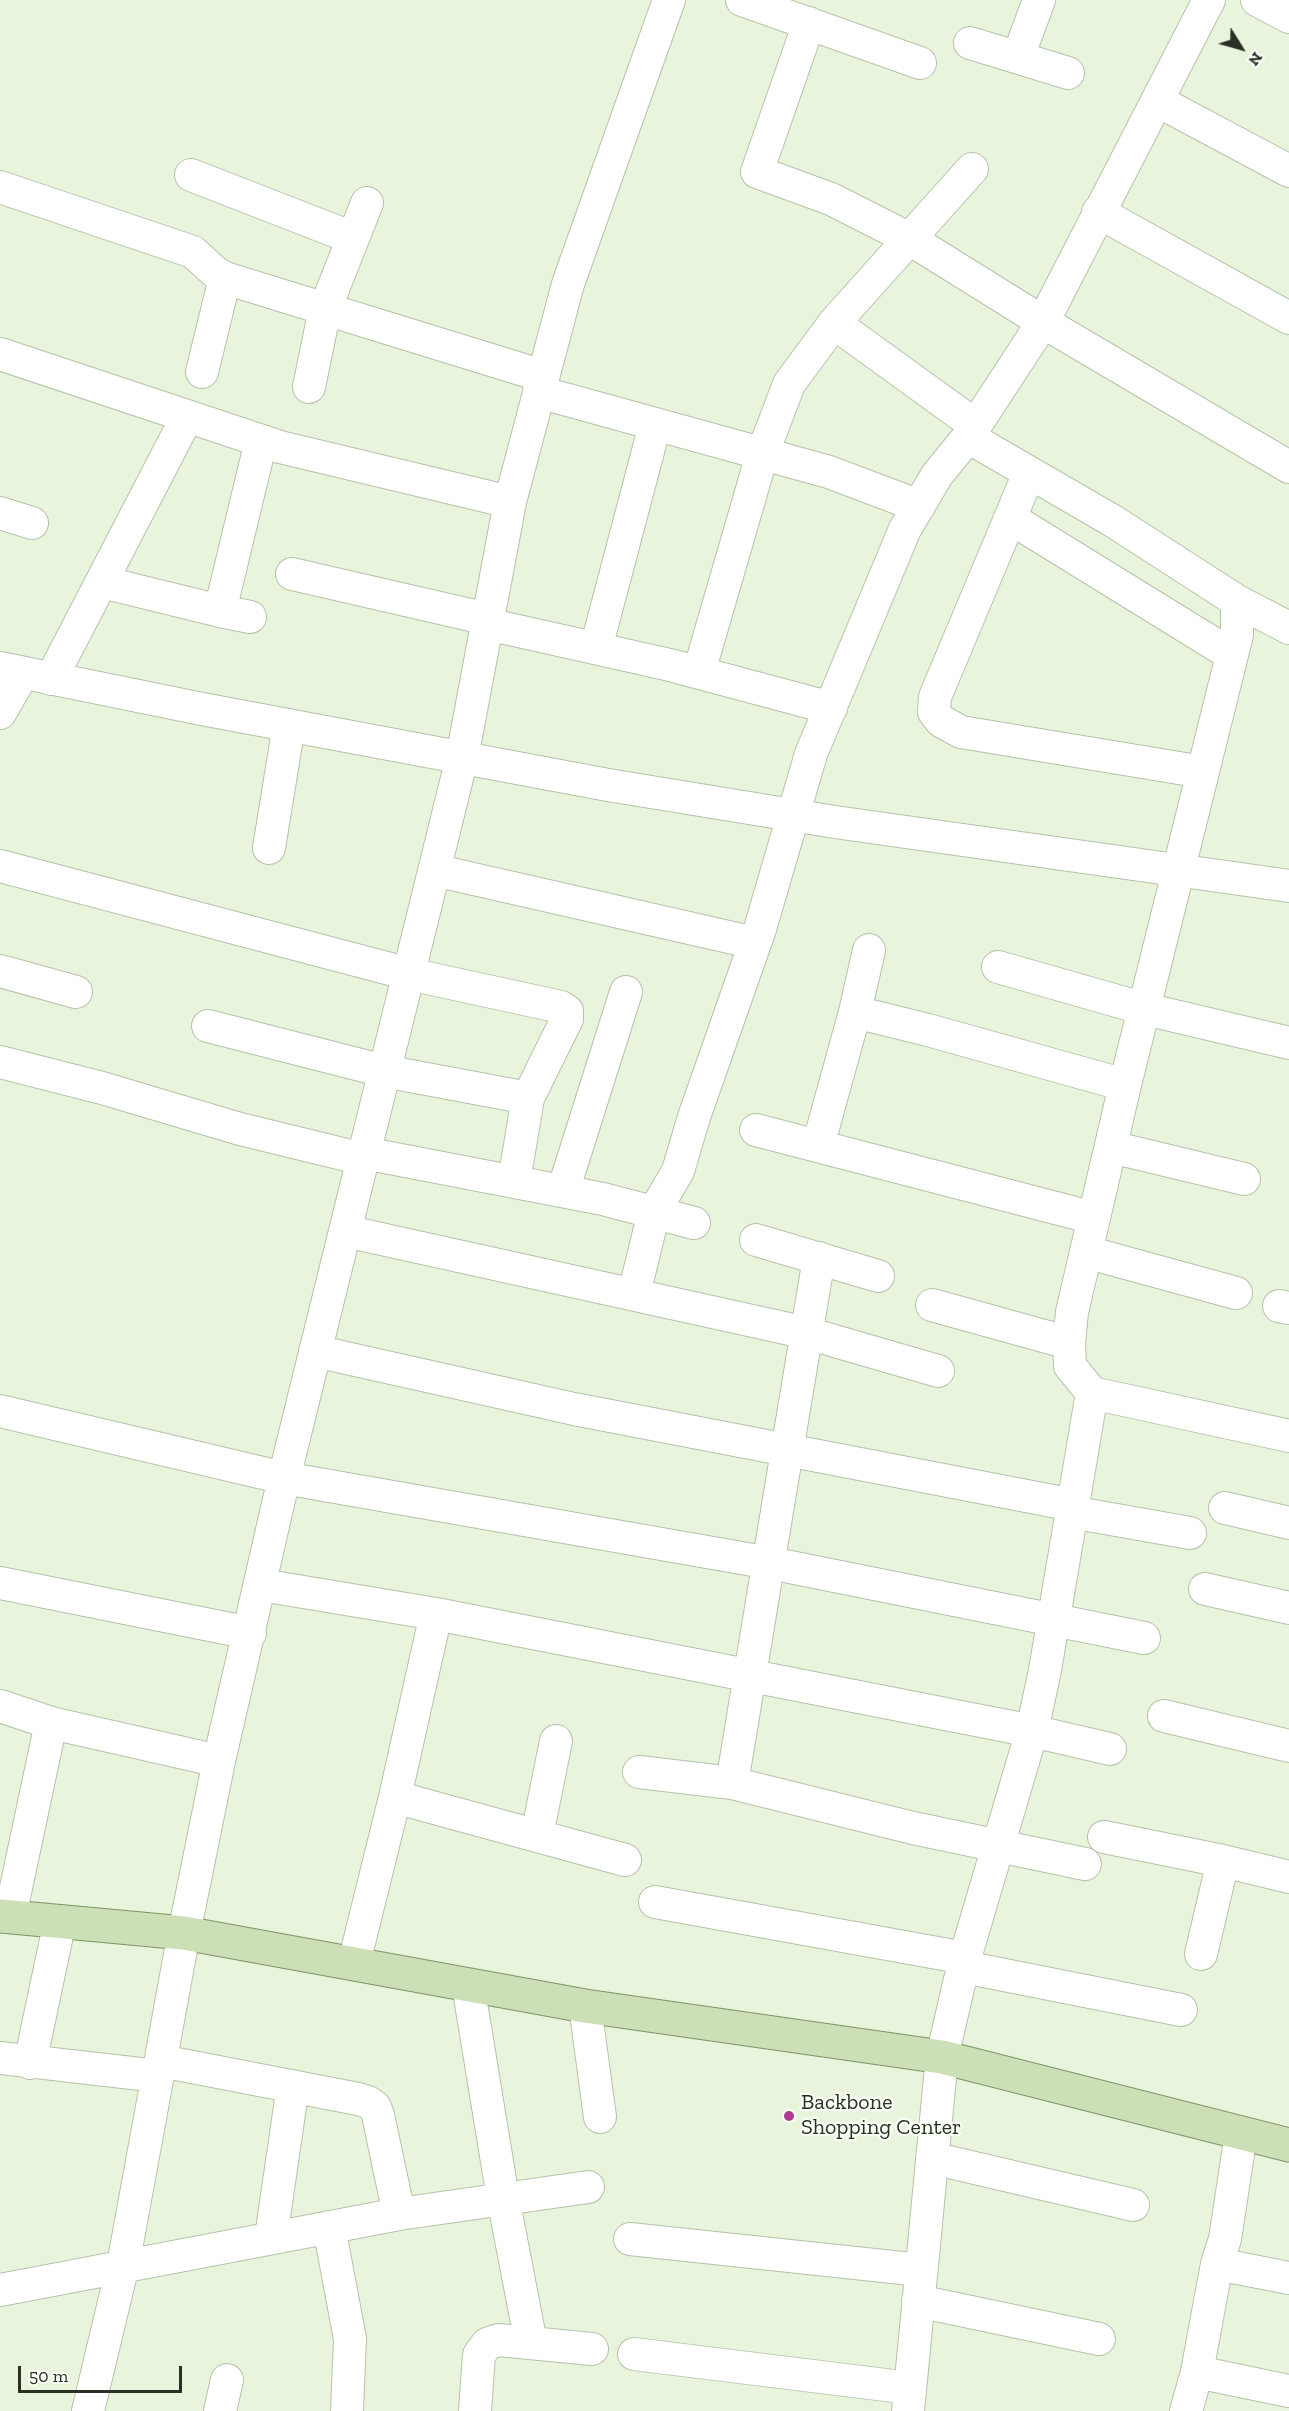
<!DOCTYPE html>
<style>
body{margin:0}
#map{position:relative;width:1289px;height:2411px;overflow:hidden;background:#e8f4db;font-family:"Zilla Slab",serif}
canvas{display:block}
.north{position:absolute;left:1211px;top:18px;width:60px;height:60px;-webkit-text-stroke:4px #fafff5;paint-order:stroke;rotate:127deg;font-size:16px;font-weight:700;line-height:24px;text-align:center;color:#2b3027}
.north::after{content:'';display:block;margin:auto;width:21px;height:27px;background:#2b3027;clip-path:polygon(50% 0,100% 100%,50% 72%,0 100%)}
.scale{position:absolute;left:18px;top:2366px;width:164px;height:27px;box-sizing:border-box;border:3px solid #2b3027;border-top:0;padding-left:8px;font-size:18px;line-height:21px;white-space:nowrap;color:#2b3027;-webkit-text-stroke:4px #fafff5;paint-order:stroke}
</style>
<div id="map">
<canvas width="1289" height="2411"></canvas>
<div class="north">N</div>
<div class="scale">50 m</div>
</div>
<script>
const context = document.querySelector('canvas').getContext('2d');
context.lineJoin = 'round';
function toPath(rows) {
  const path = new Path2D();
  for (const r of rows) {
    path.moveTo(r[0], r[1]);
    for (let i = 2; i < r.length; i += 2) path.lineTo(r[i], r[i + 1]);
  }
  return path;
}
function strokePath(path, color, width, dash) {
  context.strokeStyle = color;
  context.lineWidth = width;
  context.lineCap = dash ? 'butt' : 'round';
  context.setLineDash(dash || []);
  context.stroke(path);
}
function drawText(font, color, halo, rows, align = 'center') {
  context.font = font + ' "Zilla Slab",serif';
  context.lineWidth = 4.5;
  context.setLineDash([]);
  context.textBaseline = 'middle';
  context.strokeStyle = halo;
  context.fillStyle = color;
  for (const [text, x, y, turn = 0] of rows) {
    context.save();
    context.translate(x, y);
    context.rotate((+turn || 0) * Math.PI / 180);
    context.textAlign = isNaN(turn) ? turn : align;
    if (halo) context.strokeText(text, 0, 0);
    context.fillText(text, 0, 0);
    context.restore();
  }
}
const minor = toPath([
 [742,0,920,63],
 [1257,0,1289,17],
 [809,23,757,172,831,199,908,238,1043,322,1289,467],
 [970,43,1068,73],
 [1018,57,1039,0],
 [1158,101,1289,171],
 [191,175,353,238],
 [0,187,193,252,215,272,225,278,543,376],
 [1098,212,1289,318],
 [834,323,975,425],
 [0,354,280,447,510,502],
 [202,372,225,278],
 [309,387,325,309,367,203],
 [539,392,829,472,919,506],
 [968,437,1113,521,1237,601,1289,628],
 [1029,473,935,697,934,712,941,721,961,732,1203,772],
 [0,513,32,523],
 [1010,518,1232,655],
 [292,574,488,619],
 [102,582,220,611,250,617],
 [1237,601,1237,635,1125,1085,1072,1312,1069,1343,1070,1366,1092,1393,1289,1436],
 [220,611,261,441],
 [487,624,670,665,831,708],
 [596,648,655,425],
 [0,668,202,709,608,785,835,822,1289,886],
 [699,672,762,455,789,384,834,323,972,169],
 [51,679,187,417],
 [0,713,23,673],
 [269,848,289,725],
 [0,866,409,974,561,1007,567,1011,567,1019,528,1098,514,1181],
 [434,870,755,943],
 [998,967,1145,1009,1289,1043],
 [0,971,76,992],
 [855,1012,869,950],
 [208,1026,384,1071,528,1098],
 [0,1062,102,1088,240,1129,363,1159],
 [756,1130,1094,1218],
 [818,1146,855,1012,928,1030,1125,1085],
 [1111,1147,1244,1179],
 [364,1153,603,1199,694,1223],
 [563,1191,626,992],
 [345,1231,807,1333,938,1371],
 [756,1240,878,1276],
 [1086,1252,1236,1293],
 [634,1294,654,1212,678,1171,694,1117,760,929,811,754,905,529,937,475,968,437,1043,322,1209,0],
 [932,1305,1069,1343],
 [1279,1306,1289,1308],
 [315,1351,574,1409,1073,1505],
 [0,1411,284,1478,770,1563,1144,1638],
 [1225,1508,1289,1523],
 [1071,1512,1190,1533],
 [0,1583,250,1633],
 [261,1585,436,1614,1032,1731,1110,1749],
 [1205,1589,1289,1608],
 [0,1706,51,1723,219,1761],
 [1164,1716,1289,1746],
 [639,1772,732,1783,913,1828,1085,1864],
 [732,1783,819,1258],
 [395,1797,625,1860],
 [537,1835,556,1741],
 [1104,1837,1223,1861,1289,1877],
 [655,1902,965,1958],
 [10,1916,51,1723],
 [1201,1954,1223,1861],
 [354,1963,395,1797,436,1614],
 [964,1967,1181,2010],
 [468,1985,503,2198,531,2343],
 [585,2006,600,2117],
 [0,2058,158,2076],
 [161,2061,358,2099,368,2102,375,2107,378,2115,399,2214],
 [30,2063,60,1921],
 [932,2158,1133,2205],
 [329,2227,350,2339,347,2411],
 [271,2237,293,2086],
 [630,2239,921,2270],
 [1217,2264,1289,2278],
 [0,2290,399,2214,588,2187],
 [918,2301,1099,2339],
 [634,2354,910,2388],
 [1197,2372,1289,2391],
 [88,2411,123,2265,184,1933,219,1761,284,1478,462,758,510,502,568,284,669,0],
 [220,2411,227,2380],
 [475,2411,479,2355,487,2344,499,2340,592,2349],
 [908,2411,942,2057,965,1958,1032,1731,1045,1670,1092,1393],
 [1186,2411,1197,2372,1217,2264,1225,2239,1241,2134]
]);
const major = toPath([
 [0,1916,184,1933,585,2006,942,2057,1289,2145]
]);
const markers = [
 [789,2116,6,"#ae3a92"]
];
const poiNames = [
 ["Backbone",801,2103],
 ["Shopping Center",801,2128]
];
strokePath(minor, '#b7c2ab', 34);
strokePath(major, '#7e9465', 35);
strokePath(minor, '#fff', 32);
strokePath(major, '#cddfb7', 33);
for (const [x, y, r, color] of markers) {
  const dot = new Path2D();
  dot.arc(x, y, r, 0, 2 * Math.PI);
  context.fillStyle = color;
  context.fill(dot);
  strokePath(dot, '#fafff5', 2);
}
drawText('22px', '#2b3027', '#fafff5', poiNames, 'left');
</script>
